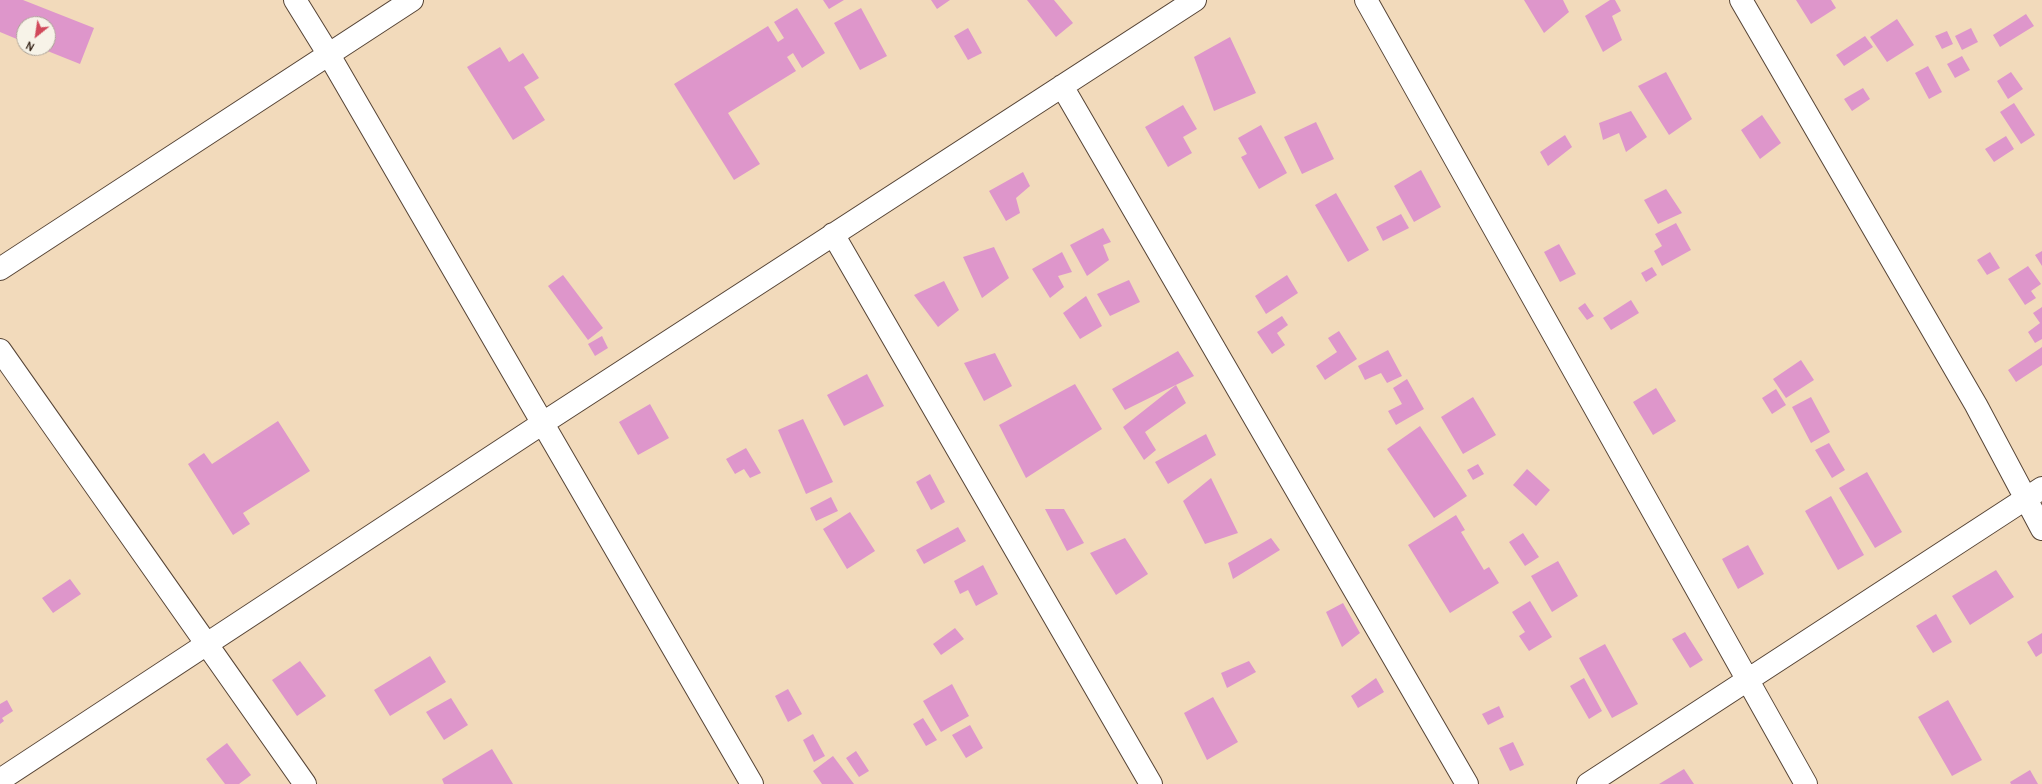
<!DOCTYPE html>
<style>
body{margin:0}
#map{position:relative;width:2042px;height:784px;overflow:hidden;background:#f2dabb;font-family:Pangolin,sans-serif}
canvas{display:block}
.north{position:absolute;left:16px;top:16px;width:40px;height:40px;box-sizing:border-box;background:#f7f3e8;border:1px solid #aca397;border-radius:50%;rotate:210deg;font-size:11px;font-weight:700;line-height:16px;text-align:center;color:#3b2a1e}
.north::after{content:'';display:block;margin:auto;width:14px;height:18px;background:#d1495b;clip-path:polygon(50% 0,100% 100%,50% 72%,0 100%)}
</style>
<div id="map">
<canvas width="2042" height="784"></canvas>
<div class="north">N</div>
</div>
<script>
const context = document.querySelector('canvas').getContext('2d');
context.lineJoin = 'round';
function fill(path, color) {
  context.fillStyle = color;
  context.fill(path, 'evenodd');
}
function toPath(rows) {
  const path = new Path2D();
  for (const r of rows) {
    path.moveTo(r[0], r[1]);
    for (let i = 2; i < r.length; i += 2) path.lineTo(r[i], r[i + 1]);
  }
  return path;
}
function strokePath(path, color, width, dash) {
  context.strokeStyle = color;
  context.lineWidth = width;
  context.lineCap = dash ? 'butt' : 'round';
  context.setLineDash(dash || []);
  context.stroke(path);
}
const building = toPath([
 [0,0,23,0,94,28,80,64,40,48,48,48,48,24,24,24,24,42,0,32],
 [823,0,844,0,829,9],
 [931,0,950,0,937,9],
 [1027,0,1054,0,1073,23,1056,37],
 [1524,0,1563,0,1569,12,1544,33],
 [1610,0,1615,0,1621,11,1612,16,1622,40,1603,52,1585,16],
 [1796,0,1831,0,1836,8,1811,24],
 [797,8,825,53,802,68,793,53,787,57,796,71,728,113,760,164,734,180,674,84,768,26,778,42,784,38,774,22],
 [861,8,887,56,860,70,834,23],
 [2026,14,2034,26,2000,47,1993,35],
 [1897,19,1914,45,1887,62,1870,37],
 [968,28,982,53,968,60,954,36],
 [1971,28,1978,42,1962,50,1955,36],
 [1947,31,1953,44,1942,49,1935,36],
 [1865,36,1873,47,1844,66,1836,55],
 [1230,37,1256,93,1214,111,1194,57],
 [500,47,509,62,523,53,539,78,524,87,545,120,513,140,467,67],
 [1962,56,1970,70,1955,78,1947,64],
 [1928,66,1942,92,1929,99,1915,73],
 [1666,72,1692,119,1669,135,1638,86],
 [2011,72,2023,89,2008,99,1997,81],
 [1863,88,1870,99,1852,111,1844,99],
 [2014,103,2035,135,2021,144,2000,112],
 [1183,105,1197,129,1183,137,1192,153,1168,167,1145,127],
 [1631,111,1647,137,1626,152,1619,133,1603,140,1599,123],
 [1762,115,1781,143,1760,159,1741,130],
 [1316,122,1334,159,1302,174,1284,137],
 [1261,125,1287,173,1259,189,1241,157,1247,154,1238,138],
 [1565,135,1572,147,1548,166,1540,152],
 [2006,136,2014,149,1994,162,1985,149],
 [1421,170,1441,207,1414,222,1394,186],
 [1023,172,1030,186,1016,198,1020,213,1006,221,989,191],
 [1666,189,1682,213,1658,224,1644,200],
 [1336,193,1369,250,1348,262,1315,205],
 [1401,214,1409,228,1383,241,1376,227],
 [1676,223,1691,250,1662,266,1654,251,1662,246,1655,234],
 [1103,228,1111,242,1103,245,1109,260,1087,276,1070,245],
 [1559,244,1576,274,1560,282,1544,252],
 [994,247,1009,278,982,298,963,257],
 [2042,251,2042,266,2035,255],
 [1062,252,1072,272,1058,276,1064,287,1050,298,1032,269],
 [1990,252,2000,268,1987,275,1977,260],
 [2028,266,2041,284,2031,291,2036,298,2025,305,2008,279],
 [1652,267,1657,275,1646,282,1641,273],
 [563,275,603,328,588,340,548,286],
 [1287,275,1298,293,1266,314,1255,296],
 [1129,280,1140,302,1110,316,1097,294],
 [944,281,959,310,938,327,914,295],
 [1086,296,1102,326,1080,339,1063,313],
 [1631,300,1639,313,1611,330,1603,318],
 [1585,303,1594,316,1587,320,1578,308],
 [2042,307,2042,339,2035,343,2028,332,2040,323,2033,313],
 [1282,316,1288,325,1277,333,1285,345,1272,354,1257,332],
 [1339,331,1357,359,1325,380,1316,366,1337,352,1328,338],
 [602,336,608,348,595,356,588,344],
 [2042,347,2042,365,2016,382,2008,370],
 [1388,350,1402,376,1387,383,1381,373,1365,380,1358,366],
 [1178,351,1194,376,1125,410,1112,389],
 [995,353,1012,386,984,401,964,363],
 [1801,360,1814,380,1786,398,1773,379],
 [867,374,884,406,844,426,827,395],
 [1407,379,1424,409,1396,425,1388,411,1402,404,1393,388],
 [1075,384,1102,429,1026,478,999,425],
 [1176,385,1186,403,1145,432,1156,450,1144,460,1123,427],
 [1656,388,1676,421,1653,435,1633,402],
 [1776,389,1786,405,1772,414,1762,398],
 [1473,397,1496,435,1463,454,1441,417],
 [1811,397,1830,432,1811,443,1792,407],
 [650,404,669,438,638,455,619,422],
 [803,419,833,482,806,494,778,430],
 [278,421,310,471,243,513,250,524,233,535,188,464,204,453,212,464],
 [1420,426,1467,496,1434,518,1387,449],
 [1206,434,1216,455,1168,484,1155,462],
 [1829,443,1845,470,1832,478,1815,450],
 [746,448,761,473,750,478,744,469,735,474,726,459],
 [1478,464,1484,474,1473,480,1467,470],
 [1527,469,1550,490,1536,506,1513,485],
 [1867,472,1902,532,1875,548,1839,488],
 [930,474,945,502,931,510,916,482],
 [1211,478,1238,533,1205,544,1183,501],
 [1831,496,1864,555,1838,570,1805,511],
 [831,497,838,511,816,521,810,508],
 [1045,509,1064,509,1084,543,1067,551],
 [850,512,875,551,847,569,823,529],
 [1456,515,1465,530,1461,532,1484,570,1489,567,1499,583,1450,613,1408,545],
 [958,527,966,541,924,564,916,550],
 [1523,533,1539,557,1525,566,1509,542],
 [1125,538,1148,574,1116,595,1090,553],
 [1271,538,1280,550,1233,579,1228,563],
 [1748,545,1764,574,1738,589,1722,559],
 [1558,561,1578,596,1552,612,1531,576],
 [983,565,998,594,976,606,968,590,960,594,954,581],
 [1996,570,2014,597,1970,625,1952,596],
 [70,579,81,594,53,613,42,598],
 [1530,601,1552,637,1529,651,1519,636,1525,632,1512,612],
 [1343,603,1360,633,1342,647,1326,612],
 [1936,614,1952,642,1933,653,1916,626],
 [955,628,964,639,941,655,933,644],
 [1685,632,1703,660,1690,668,1672,639],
 [2042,633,2042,653,2036,657,2027,642],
 [1605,644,1638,704,1612,718,1579,658],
 [430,656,446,682,390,716,374,690],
 [300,661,326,696,297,716,272,680],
 [1249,661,1256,672,1227,688,1221,673],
 [1376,678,1384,692,1358,708,1351,696],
 [1584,678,1602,711,1589,719,1570,686],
 [952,684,969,716,941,732,923,701],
 [788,689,802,714,788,722,775,696],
 [1213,697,1238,742,1207,760,1184,713],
 [451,698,468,725,444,740,426,712],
 [7,700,13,711,2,718,4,721,0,724,0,704],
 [1948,700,1982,760,1952,776,1918,717],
 [1499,706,1504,717,1488,725,1482,714],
 [923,718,937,740,926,746,913,724],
 [970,725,983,748,966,758,952,735],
 [813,734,825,756,814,762,803,740],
 [1513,742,1524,765,1510,771,1499,748],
 [227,743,251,775,239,784,225,784,206,759],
 [492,749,513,784,444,784,442,779],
 [856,751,869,771,859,777,846,758],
 [833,756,854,784,822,784,813,771],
 [1684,769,1694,784,1659,784],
 [2030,770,2038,784,2011,784,2010,782]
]);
const minor = toPath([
 [295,0,329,55,752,784],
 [1366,0,1806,784],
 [1741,0,1976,405,2042,529],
 [1062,86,1467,784],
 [833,234,1151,784],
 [0,269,412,0],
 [0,350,305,784],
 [0,780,543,423,1195,0],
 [1588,784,2042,488]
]);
fill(building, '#de96cb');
strokePath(minor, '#564436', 24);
strokePath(minor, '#fff', 22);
</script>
